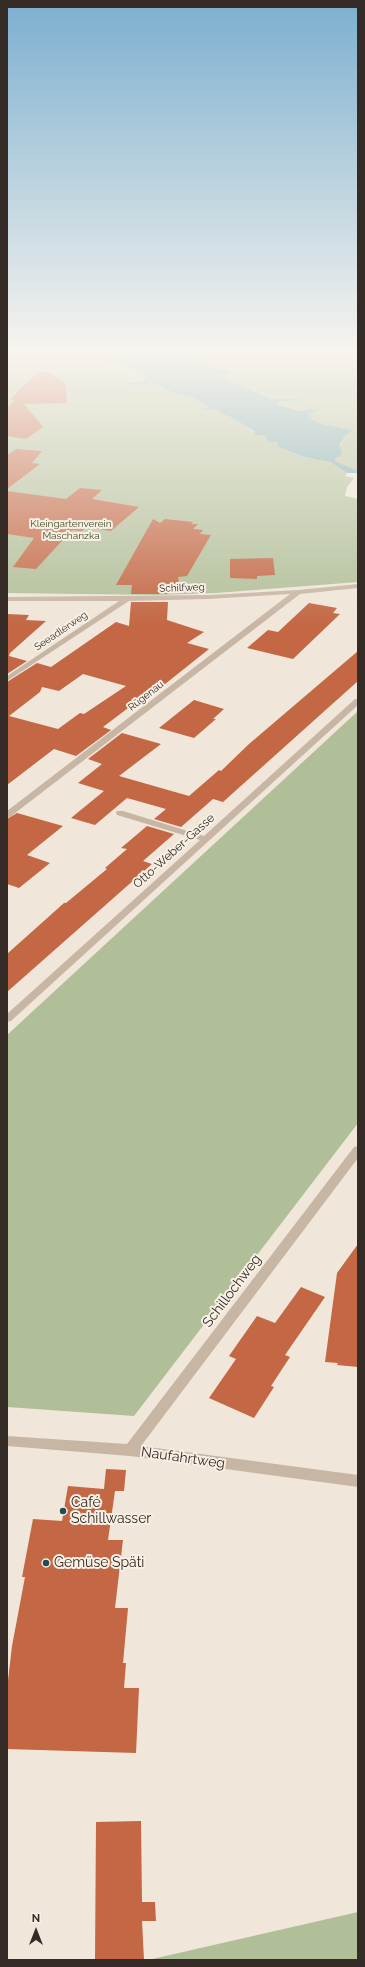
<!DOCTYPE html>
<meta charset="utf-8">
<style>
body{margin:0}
#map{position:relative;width:365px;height:1967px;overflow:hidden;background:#f0e6d9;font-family:Raleway,sans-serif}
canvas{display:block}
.frame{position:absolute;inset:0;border:8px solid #342b26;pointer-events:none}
.north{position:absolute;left:16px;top:1911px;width:40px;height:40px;-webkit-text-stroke:3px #f8f0e4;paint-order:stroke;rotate:0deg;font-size:11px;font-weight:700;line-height:16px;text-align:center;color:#342b26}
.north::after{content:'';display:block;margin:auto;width:14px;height:18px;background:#342b26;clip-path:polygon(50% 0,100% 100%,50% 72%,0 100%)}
</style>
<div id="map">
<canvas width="365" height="1967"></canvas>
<div class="frame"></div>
<div class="north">N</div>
</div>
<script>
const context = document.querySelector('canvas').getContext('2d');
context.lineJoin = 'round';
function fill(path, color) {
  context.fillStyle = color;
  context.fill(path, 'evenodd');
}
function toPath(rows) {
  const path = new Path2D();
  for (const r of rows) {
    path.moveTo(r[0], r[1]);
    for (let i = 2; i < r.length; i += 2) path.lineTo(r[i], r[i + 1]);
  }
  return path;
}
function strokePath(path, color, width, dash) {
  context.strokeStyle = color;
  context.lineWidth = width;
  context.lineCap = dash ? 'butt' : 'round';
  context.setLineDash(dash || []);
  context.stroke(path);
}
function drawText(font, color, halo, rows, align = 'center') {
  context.font = font + ' Raleway,sans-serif';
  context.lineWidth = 4;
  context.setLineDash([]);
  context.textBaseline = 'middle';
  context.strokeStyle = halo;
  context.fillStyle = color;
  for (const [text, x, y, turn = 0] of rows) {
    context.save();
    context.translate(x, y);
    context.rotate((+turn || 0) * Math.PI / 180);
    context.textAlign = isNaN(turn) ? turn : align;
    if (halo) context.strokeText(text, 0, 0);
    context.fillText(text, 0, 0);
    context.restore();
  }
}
const green = toPath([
 [7,352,94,352,116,364,139,371,147,378,128,383,159,385,171,392,196,399,208,407,204,409,218,410,220,413,230,417,255,433,254,435,265,436,268,439,278,443,278,447,304,457,330,462,347,473,345,476,354,478,347,487,345,496,358,499,358,582,216,593,157,595,7,593],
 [188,352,358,352,358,471,335,461,344,437,352,430,323,424,313,420,307,414,316,411,311,409,300,411,279,405,278,402,296,399,271,399,219,376,226,370,214,370,201,362,182,357,182,355],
 [358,711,358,1123,134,1416,7,1407,7,1035],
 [358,1912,358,1960,148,1960]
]);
const water = toPath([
 [94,352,188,352,182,355,182,357,201,362,214,370,226,370,231,372,220,376,271,399,296,399,298,400,278,402,279,405,300,411,311,409,317,411,308,414,313,420,323,424,353,430,344,437,340,445,342,454,336,458,335,461,358,471,358,473,347,473,330,462,304,457,278,447,278,443,268,441,265,436,254,435,255,432,230,417,220,413,218,410,203,409,208,407,196,399,171,392,159,385,129,385,127,383,139,381,147,378,139,371,116,364]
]);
const building = toPath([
 [38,372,49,372,65,383,67,403,24,404,43,427,26,439,7,436,7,408,15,400,10,399],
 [16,449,42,451,32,463,40,464,7,489,7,455],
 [80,488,102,490,92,499,139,507,111,531,86,527,82,531,72,530,36,569,13,567,34,538,7,534,7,491,66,499],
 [153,519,160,523,165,519,193,522,191,524,198,524,193,529,203,530,200,534,211,535,187,576,178,577,180,589,169,589,168,594,131,594,132,585,116,585],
 [273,558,275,575,257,576,257,579,230,578,230,559],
 [131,602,168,602,167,620,204,632,187,643,209,649,145,700,140,699,103,727,111,730,76,756,54,749,7,785,7,682,37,663,51,667,116,622,129,626],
 [83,674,126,686,84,714,80,713,58,729,9,716,40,692,42,687,59,691],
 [309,603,337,608,333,613,340,614,293,659,247,648,268,630,278,632],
 [7,614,29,615,26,620,46,621,10,653,9,656,27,661,7,674],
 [358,651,358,681,223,802,213,799,181,827,154,819,166,809,127,798,95,825,71,818,104,791,78,783,102,764,88,759,122,733,161,744,119,776,189,796,219,770,221,771,249,744],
 [194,700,224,709,213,719,216,719,194,738,159,728],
 [17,813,63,826,27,855,50,863,19,888,7,884,7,819],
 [147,826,174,834,143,861,152,864,7,992,7,954,64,903,66,903,107,869,105,868,127,849,121,848],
 [358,1244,358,1367,337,1365,338,1363,325,1362,337,1273],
 [301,1287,325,1297,285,1355,290,1357,271,1386,274,1387,254,1418,209,1398,236,1359,229,1356,257,1316,275,1323],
 [106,1469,126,1470,124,1491,115,1491,108,1540,123,1540,115,1608,128,1608,123,1663,126,1663,124,1688,139,1688,136,1753,7,1749,7,1689,12,1646,25,1577,22,1577,33,1519,62,1521,68,1486,104,1489],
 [141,1821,142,1902,155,1902,156,1921,142,1921,144,1960,95,1960,96,1822]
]);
const minor = toPath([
 [358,584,358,588,300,594,10,817,7,818,7,811,290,594,209,599,129,601,7,681,7,676,119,601,7,601,7,597,209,595,298,590,358,584],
 [355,699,358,699,358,705,11,1021,7,1022,7,1014,200,840,117,815,116,813,117,811,123,811,204,836,355,699],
 [358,1146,358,1158,141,1446,358,1475,358,1487,130,1456,7,1446,7,1436,127,1444,354,1147,358,1146]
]);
const markers = [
 [63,1511,4,"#1d4e54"],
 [46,1563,4,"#1d4e54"]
];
const farParknames = [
 ["Kleingartenverein",71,524],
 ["Maschanzka",71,536]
];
const farStreetnames = [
 ["Schilfweg",182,588,-2],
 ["Seeadlerweg",61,631,-34],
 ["Rügenau",146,696,-38]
];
const streetNames = [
 ["Otto-Weber-Gasse",174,851,-42]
];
const nearStreetnames = [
 ["Schillochweg",232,1291,-53],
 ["Naufahrtweg",183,1458,8]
];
const nearPoinames = [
 ["Café",71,1503],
 ["Schillwasser",71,1519],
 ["Gemüse Späti",54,1563]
];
fill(green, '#b1bf99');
fill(water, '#78a8ac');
fill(building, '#c36744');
fill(minor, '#c8b6a5');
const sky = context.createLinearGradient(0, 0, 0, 627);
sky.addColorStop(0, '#7bafd0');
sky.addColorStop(0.56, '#f8f4ee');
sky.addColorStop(1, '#f8f4ee00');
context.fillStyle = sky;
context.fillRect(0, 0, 365, 627);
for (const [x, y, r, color] of markers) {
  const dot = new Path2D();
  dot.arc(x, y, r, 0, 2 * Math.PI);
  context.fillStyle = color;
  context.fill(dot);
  strokePath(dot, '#f8f0e4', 1.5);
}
drawText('10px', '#42512b', '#f8f0e4', farParknames);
drawText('10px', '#342b26', '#f8f0e4', farStreetnames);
drawText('12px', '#342b26', '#f8f0e4', streetNames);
drawText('14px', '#342b26', '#f8f0e4', nearStreetnames);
drawText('14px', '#342b26', '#f8f0e4', nearPoinames, 'left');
</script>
